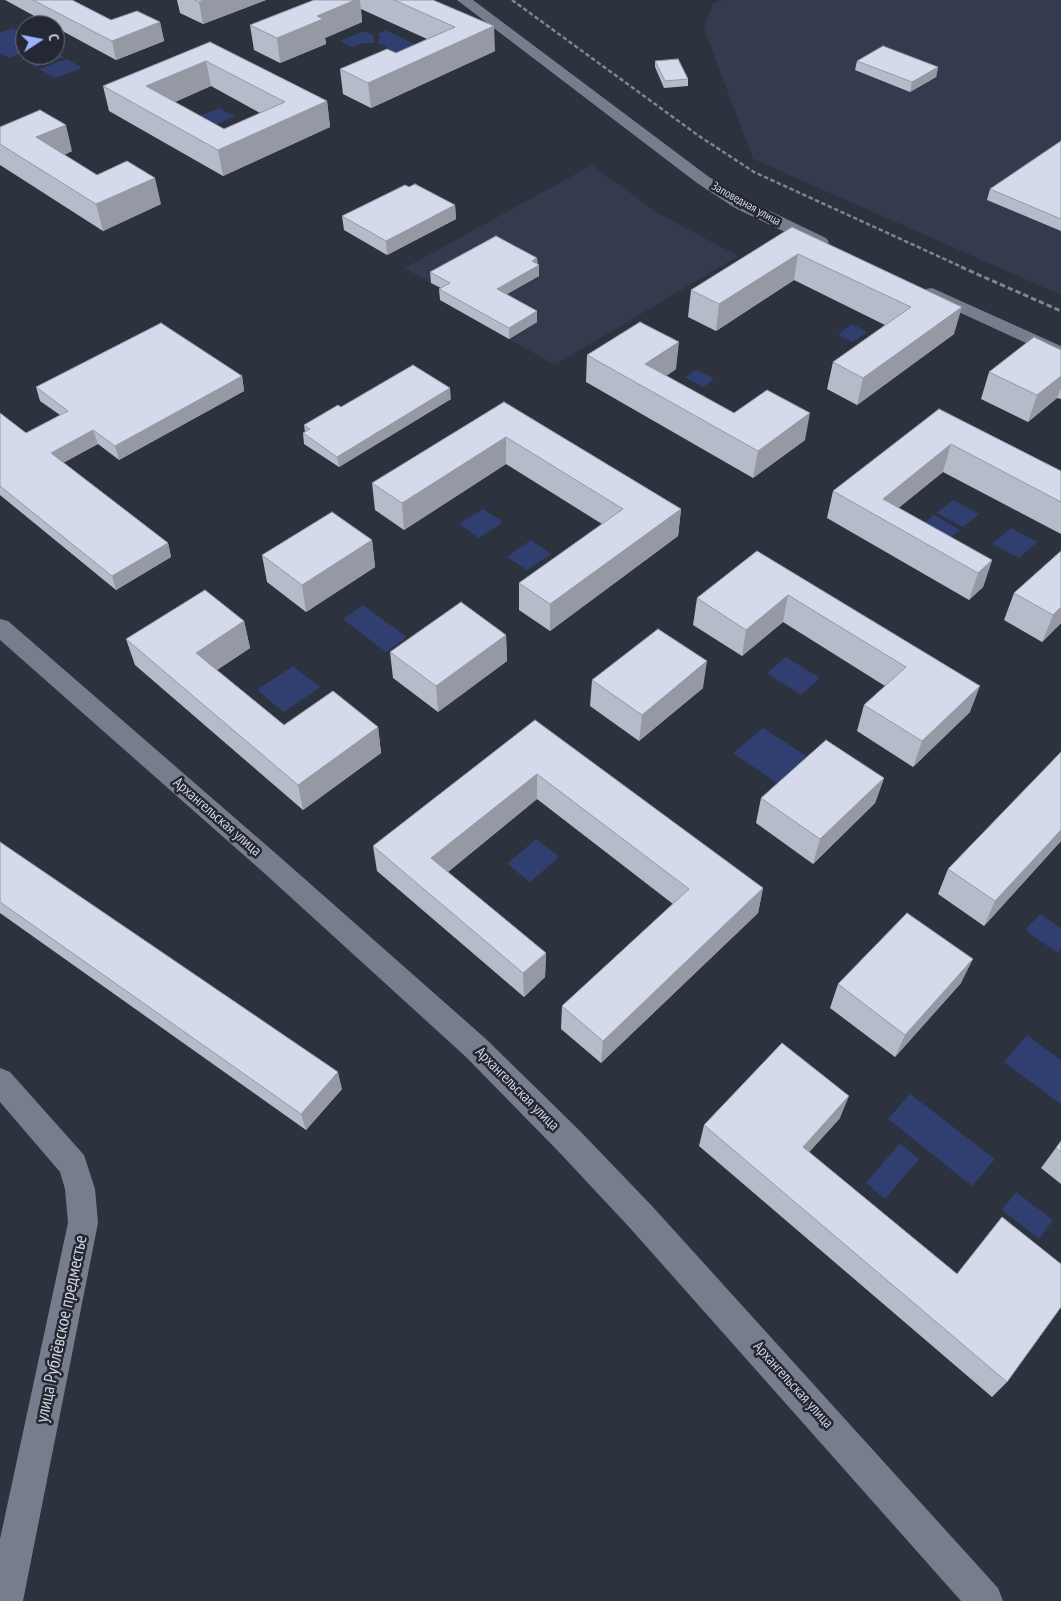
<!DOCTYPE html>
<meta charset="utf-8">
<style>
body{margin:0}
#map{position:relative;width:1061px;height:1601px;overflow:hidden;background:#2d323f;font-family:"PT Sans Narrow",sans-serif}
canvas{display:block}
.north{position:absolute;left:15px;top:15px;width:50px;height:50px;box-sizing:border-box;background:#232834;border:1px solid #686d77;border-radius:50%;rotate:79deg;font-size:14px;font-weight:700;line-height:20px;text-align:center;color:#d0d4dc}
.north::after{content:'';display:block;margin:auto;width:18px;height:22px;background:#9bb4fd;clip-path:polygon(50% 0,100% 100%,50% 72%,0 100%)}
</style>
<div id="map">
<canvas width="1061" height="1601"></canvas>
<div class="north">С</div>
</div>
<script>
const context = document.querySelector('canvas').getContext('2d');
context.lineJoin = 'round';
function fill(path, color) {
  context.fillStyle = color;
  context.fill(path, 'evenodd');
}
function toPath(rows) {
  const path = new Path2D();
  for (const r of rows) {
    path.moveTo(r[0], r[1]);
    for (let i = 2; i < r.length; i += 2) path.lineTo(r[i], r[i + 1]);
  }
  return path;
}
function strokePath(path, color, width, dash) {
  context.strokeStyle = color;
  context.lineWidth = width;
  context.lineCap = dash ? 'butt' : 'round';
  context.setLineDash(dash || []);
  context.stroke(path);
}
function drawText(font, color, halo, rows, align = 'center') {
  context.font = font + ' "PT Sans Narrow",sans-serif';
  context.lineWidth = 5;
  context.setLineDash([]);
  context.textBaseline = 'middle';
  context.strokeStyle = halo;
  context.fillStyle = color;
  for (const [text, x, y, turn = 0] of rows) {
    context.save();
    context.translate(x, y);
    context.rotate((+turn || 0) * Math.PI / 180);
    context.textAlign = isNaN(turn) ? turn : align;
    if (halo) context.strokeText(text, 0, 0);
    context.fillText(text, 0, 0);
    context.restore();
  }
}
const built = toPath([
 [721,0,1061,0,1061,295,753,159,704,29,713,3],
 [592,165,656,212,738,256,555,365,440,300,450,294,405,268]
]);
const green = toPath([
 [13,28,25,35,25,52,9,58,0,53,0,33],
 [385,30,434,53,405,65,385,46,378,43,380,37,377,34],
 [364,31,374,36,374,43,363,43,352,47,340,41],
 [55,52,64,57,36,67,21,58,29,55,55,55],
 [67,59,82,68,55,78,39,69],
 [219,108,235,116,215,125,200,116],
 [852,324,867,332,853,342,838,335],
 [696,370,714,379,703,387,685,377],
 [953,500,979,514,963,527,937,513],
 [483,509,503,522,479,538,459,524],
 [934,515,960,530,947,541,921,526],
 [1011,528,1037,542,1019,558,992,544],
 [531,540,551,554,527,570,507,557],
 [363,605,407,637,386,652,343,619],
 [786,657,820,678,801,695,767,673],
 [293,666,320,687,284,712,257,690],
 [763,728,808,757,778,784,733,753],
 [536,839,559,857,530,882,507,864],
 [1040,914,1061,928,1061,949,1058,953,1025,930],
 [1027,1035,1061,1060,1061,1104,1004,1062],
 [910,1094,995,1159,972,1186,888,1119],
 [900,1143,919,1159,885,1199,866,1183],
 [1016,1192,1053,1220,1039,1239,1002,1210]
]);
const minor = toPath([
 [457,0,473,0,709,177,747,200,826,238,829,242,826,246,820,247,814,246,735,208,697,183,457,0],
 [932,288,1061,346,1061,359,926,297,923,293,926,289,932,288],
 [0,619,8,621,281,858,486,1039,580,1131,652,1206,998,1588,1003,1601,961,1601,630,1228,558,1151,466,1057,263,872,0,640,0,619],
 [0,1068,10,1072,84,1155,95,1189,98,1223,23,1601,0,1601,0,1539,68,1223,65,1189,60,1172,0,1102,0,1068]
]);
const railFar1 = toPath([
 [512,0,699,136,754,172,964,268]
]);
const rail = toPath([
 [961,267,1061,311]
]);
const wall = toPath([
 [5,0,72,0,111,20,160,22,164,41,116,60,55,27,55,25,51,25],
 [177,0,266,0,203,24,180,13],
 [314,0,433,0,495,51,371,108,343,94,340,69,396,53,427,39,361,9,362,22,325,38,326,44,280,63,254,50,250,25],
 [210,42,327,101,330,127,223,176,109,111,103,86],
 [211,86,260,113,224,129,175,102],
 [655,61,688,79,688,86,664,88,655,67],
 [857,61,938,67,936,77,910,92,855,70],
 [0,127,72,151,64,155,97,175,161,204,103,231,0,165],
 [1061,141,1061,231,987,200,990,189],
 [409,187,455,205,456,219,387,255,344,230,342,216],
 [792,227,954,334,857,405,827,389,833,362,885,325,794,280,716,331,688,317,691,290],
 [537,258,539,276,506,294,537,311,537,322,509,339,440,300,439,289,441,288,431,283,430,272],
 [1061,350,1061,399,1057,398,1028,422,981,399,989,372],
 [587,355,676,369,666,376,734,413,805,440,753,478,586,382],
 [242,376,244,391,119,460,98,444,63,462,168,543,171,557,116,590,0,495,0,413,26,433,60,415,40,401,36,387],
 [451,399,339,467,304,444,303,433,305,432,304,425,341,407],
 [504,402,681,509,678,536,550,631,519,610,519,583,602,524,506,464,404,530,375,510,372,483],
 [939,409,1061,471,1061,534,943,472,898,508,992,560,983,587,969,600,827,518,833,491],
 [372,540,375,567,306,612,267,582,262,555],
 [757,551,970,712,913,767,857,731,864,705,885,686,783,622,742,656,693,625,697,598],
 [1061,551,1061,623,1042,642,1004,620,1014,593],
 [244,621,250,648,217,670,284,725,378,727,381,753,303,810,135,665,126,639],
 [506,635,507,661,438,712,393,678,390,652],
 [592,680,703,688,639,741,590,706],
 [535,720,763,888,758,913,601,1063,561,1029,562,1006,673,904,537,799,448,872,546,953,545,977,524,997,377,871,373,846],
 [884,778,875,803,813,864,756,823,761,798],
 [1061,841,984,926,938,894,948,869],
 [0,842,342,1089,306,1130,0,913],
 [961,983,895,1057,830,1008,838,984],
 [840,1118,809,1152,957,1274,1007,1382,992,1397,699,1146,704,1125],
 [1061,1141,1061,1184,1041,1168]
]);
const shadedWall = toPath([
 [204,0,266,0,203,24,199,2],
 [355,0,360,0,362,22,325,38,326,44,280,63,277,38,317,16],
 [160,22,164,41,116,60,112,41],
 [494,26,495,51,371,108,368,83],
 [206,61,211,86,151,112,146,86],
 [938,67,936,77,910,92,912,82],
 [327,101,330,127,223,176,218,150],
 [66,125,72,151,43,163,36,137],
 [155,178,161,204,103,231,96,204],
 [455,205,456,219,387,255,386,241],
 [798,254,794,280,716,331,719,304],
 [537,258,537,266,539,265,539,276,497,300,497,289,532,261],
 [962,307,954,334,857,405,863,378],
 [537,311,537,322,509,339,509,328],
 [679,342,676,369,647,389,645,364],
 [242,376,244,391,119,460,115,446],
 [1061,376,1061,388,1057,398,1028,422,1037,395],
 [450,388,451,399,339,467,337,457],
 [810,413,805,440,753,478,758,451],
 [93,430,98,444,56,467,51,453],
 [506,437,506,464,404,530,402,503],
 [951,444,943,472,884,520,883,499],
 [681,509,678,536,550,631,550,604],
 [372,540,375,567,306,612,302,585],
 [168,543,171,557,116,590,112,576],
 [992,560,983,587,969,600,978,573],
 [788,595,783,622,742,656,746,630],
 [1061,607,1061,623,1042,642,1053,615],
 [244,621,250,648,203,679,196,653],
 [506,635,507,661,438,712,436,686],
 [707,661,703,688,639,741,642,715],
 [980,686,970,712,913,767,922,741],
 [378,727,381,753,303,810,298,785],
 [537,774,537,799,434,883,431,858],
 [884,778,875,803,813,864,820,839],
 [1061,830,1061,841,984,926,995,901],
 [763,888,758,913,601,1063,603,1041],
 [546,953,545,977,524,997,523,973],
 [973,959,961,983,895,1057,905,1035],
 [338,1072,342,1089,306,1130,301,1114],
 [849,1096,840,1118,795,1168,803,1147]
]);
const building = toPath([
 [33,0,72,0,111,20,137,11,160,22,112,41,33,0],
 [195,0,204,0,199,2,195,0],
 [314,0,355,0,317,16,323,19,277,38,250,25,314,0],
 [394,0,433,0,494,26,368,83,340,69,387,49,396,53,455,27,394,0],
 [210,42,327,101,218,150,103,86,210,42],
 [206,61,285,102,224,129,146,86,206,61],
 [883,46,938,67,912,82,857,61,883,46],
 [678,59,688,79,665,81,655,61,678,59],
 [40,110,66,125,36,137,97,175,127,161,155,178,96,204,0,144,0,127,40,110],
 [1061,141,1061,219,990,189,1061,141],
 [415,184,455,205,386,241,342,216,405,185,409,187,415,184],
 [792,227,962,307,863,378,833,362,911,307,798,254,719,304,691,290,792,227],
 [496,236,537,258,532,261,539,265,497,289,537,311,509,328,439,289,450,283,430,272,496,236],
 [640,322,679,342,645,364,734,413,767,390,810,413,758,451,587,355,640,322],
 [161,323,242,376,115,446,93,430,51,453,168,543,112,576,0,486,0,413,26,433,68,411,36,387,161,323],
 [1034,337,1061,350,1061,376,1037,395,989,372,1034,337],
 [413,365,450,388,337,457,303,433,310,429,304,425,338,405,341,407,413,365],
 [504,402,681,509,550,604,519,583,623,509,506,437,402,503,372,483,504,402],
 [939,409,1061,471,1061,502,951,444,883,499,992,560,978,573,833,491,939,409],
 [332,512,372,540,302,585,262,555,332,512],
 [757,551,980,686,922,741,864,705,906,667,788,595,746,630,697,598,757,551],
 [1061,551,1061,607,1053,615,1014,593,1061,551],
 [205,590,244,621,196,653,284,725,333,691,378,727,298,785,126,639,205,590],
 [461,602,506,635,436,686,390,652,461,602],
 [658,629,707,661,642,715,592,680,658,629],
 [535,720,763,888,603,1041,562,1006,689,889,537,774,431,858,546,953,523,973,373,846,535,720],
 [826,740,884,778,820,839,761,798,826,740],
 [1061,752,1061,830,995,901,948,869,1061,752],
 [0,842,338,1072,301,1114,0,902,0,842],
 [907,913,973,959,905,1035,838,984,907,913],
 [782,1043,849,1096,803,1147,957,1274,1002,1217,1061,1264,1061,1307,1007,1382,704,1125,782,1043],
 [1061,1141,1061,1152,1056,1148,1061,1141]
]);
const farStreetnames = [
 ["Заповедная улица",746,204,29]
];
const streetNames = [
 ["Архангельская улица",217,817,41],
 ["Архангельская улица",517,1089,45],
 ["Архангельская улица",793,1385,48]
];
const nearStreetnames = [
 ["улица Рублёвское предместье",62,1329,-78]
];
fill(built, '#343b4e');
fill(green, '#303f6f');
fill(minor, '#777d8c');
strokePath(railFar1, '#80848f', 2.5, [4.5, 2.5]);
strokePath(rail, '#80848f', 3, [5.5, 3]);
fill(wall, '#b6bbca');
fill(shadedWall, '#9499a4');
fill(building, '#d4daeb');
strokePath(building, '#9499a4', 1);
drawText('12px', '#d0d4dc', '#232834', farStreetnames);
drawText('15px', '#d0d4dc', '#232834', streetNames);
drawText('18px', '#d0d4dc', '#232834', nearStreetnames);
</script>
